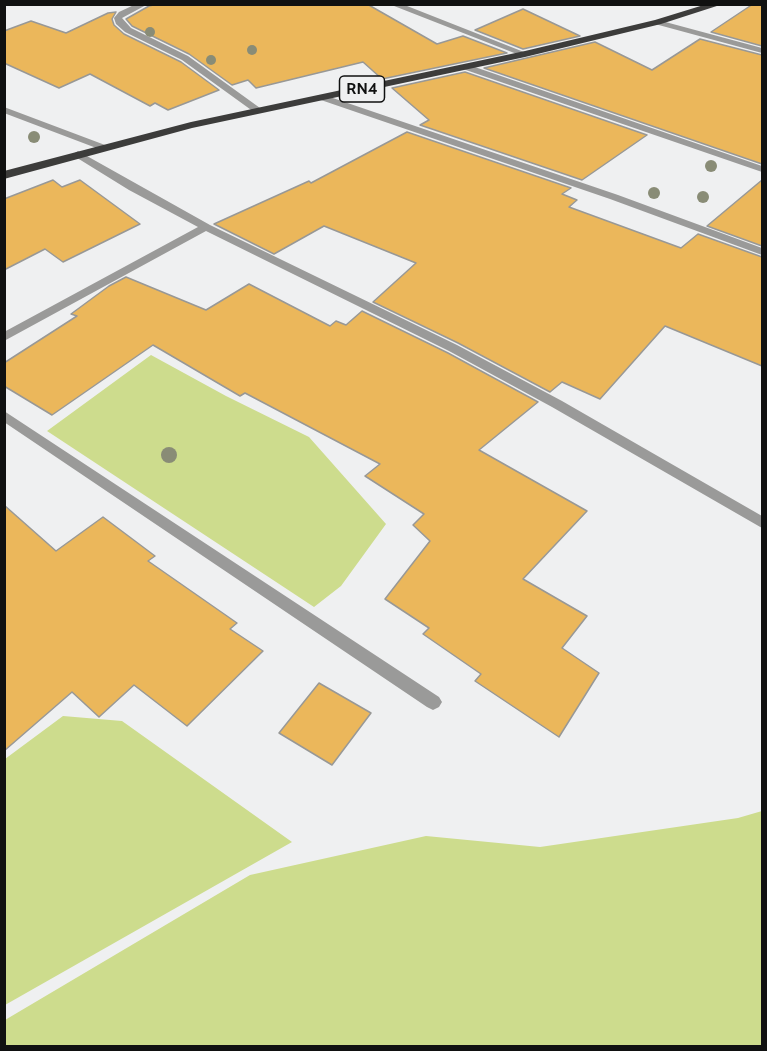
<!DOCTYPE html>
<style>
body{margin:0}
#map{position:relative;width:767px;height:1051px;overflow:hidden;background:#eff0f1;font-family:Cabin,sans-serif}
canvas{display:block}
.frame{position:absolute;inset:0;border:6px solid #101111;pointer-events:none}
</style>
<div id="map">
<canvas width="767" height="1051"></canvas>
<div class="frame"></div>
</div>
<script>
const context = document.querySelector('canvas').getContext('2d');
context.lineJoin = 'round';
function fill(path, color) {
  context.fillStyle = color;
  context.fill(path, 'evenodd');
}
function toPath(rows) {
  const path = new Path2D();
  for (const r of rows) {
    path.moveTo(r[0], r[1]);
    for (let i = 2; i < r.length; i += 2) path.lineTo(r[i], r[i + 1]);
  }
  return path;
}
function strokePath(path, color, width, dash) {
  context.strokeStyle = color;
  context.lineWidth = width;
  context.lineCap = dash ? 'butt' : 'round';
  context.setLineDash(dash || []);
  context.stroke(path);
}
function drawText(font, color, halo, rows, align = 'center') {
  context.font = font + ' Cabin,sans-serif';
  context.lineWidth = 4.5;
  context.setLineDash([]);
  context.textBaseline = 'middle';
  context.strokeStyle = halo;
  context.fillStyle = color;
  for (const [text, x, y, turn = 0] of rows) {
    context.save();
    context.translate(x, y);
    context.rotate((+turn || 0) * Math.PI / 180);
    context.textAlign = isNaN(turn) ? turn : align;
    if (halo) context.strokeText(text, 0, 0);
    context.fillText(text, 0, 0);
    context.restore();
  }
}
const green = toPath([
 [151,355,226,396,309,437,386,524,341,586,314,607,47,431],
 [63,716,122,721,292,842,5,1005,5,759],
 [762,811,762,1046,5,1046,5,1020,250,875,426,836,540,847,738,818]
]);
const building = toPath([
 [158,4,367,4,437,44,463,36,507,53,382,79,363,62,256,88,248,80,232,85,189,54,132,26,126,19,149,6,158,4],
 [753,4,762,4,762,46,711,32,753,4],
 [523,9,580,36,523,49,475,30,523,9],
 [116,12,112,19,114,25,124,34,181,62,219,90,168,110,155,103,150,106,90,74,59,88,4,63,4,31,31,21,66,33,108,13,116,12],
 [700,39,762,55,762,164,484,68,595,42,652,70,700,39],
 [465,72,647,135,582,180,420,125,429,120,392,88,465,72],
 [407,132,571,188,562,194,577,200,569,207,681,248,698,234,762,257,762,366,665,326,600,399,562,382,550,392,458,343,373,302,416,263,324,226,274,254,214,224,309,181,311,183,407,132],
 [53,180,62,187,80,180,140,224,63,262,45,249,4,270,4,199,53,180],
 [762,180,762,246,707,226,762,180],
 [126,277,206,310,249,284,330,326,336,321,346,325,362,311,448,353,538,402,479,450,587,511,523,579,587,616,562,648,599,673,559,737,475,681,481,674,423,634,429,628,385,599,430,541,413,525,424,514,365,476,380,464,245,393,240,396,153,345,52,415,4,386,4,363,77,316,71,314,109,286,126,277],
 [4,505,56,551,103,517,155,556,148,561,237,623,230,629,263,651,187,726,134,685,99,717,72,692,4,751,4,505],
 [319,683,371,713,332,765,279,733,319,683]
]);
const minor = toPath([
 [136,4,148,4,122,18,131,28,188,56,260,108,260,112,254,112,182,60,125,32,116,24,114,18,119,12,136,4],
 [389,4,402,4,529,54,522,56,389,4],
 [658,20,762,48,762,53,655,24,654,22,658,20],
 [463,65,469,65,762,166,762,172,463,69,463,65],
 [318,95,324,95,618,195,762,248,762,255,610,199,318,99,318,95],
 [4,107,105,145,107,147,99,149,4,113,4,107],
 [78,151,210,225,457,345,562,401,762,516,762,528,552,407,449,351,206,231,4,341,4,332,198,227,129,190,74,156,73,154,78,151],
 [4,411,439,697,442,702,439,707,433,710,427,707,4,422,4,411]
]);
const highway = toPath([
 [707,4,723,4,661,24,525,57,192,128,4,179,4,171,191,122,525,51,655,20,707,4]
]);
const trees = [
 [150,32,5],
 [252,50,5],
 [211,60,5],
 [34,137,6],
 [711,166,6],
 [654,193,6],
 [703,197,6],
 [169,455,8]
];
const shields = [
 [362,89,45]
];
const shieldNames = [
 ["RN4",362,89]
];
fill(green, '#cddc8d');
fill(building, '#ebb75b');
strokePath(building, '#989896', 1.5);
fill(minor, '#9a9a99');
fill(highway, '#3c3c3b');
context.fillStyle = '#898c76';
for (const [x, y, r] of trees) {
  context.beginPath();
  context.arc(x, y, r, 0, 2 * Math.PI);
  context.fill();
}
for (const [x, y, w] of shields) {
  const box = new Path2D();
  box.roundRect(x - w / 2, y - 13, w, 26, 4.5);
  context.fillStyle = '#eff0f1';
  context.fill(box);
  strokePath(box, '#101111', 1.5);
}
drawText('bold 16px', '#101111', null, shieldNames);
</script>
